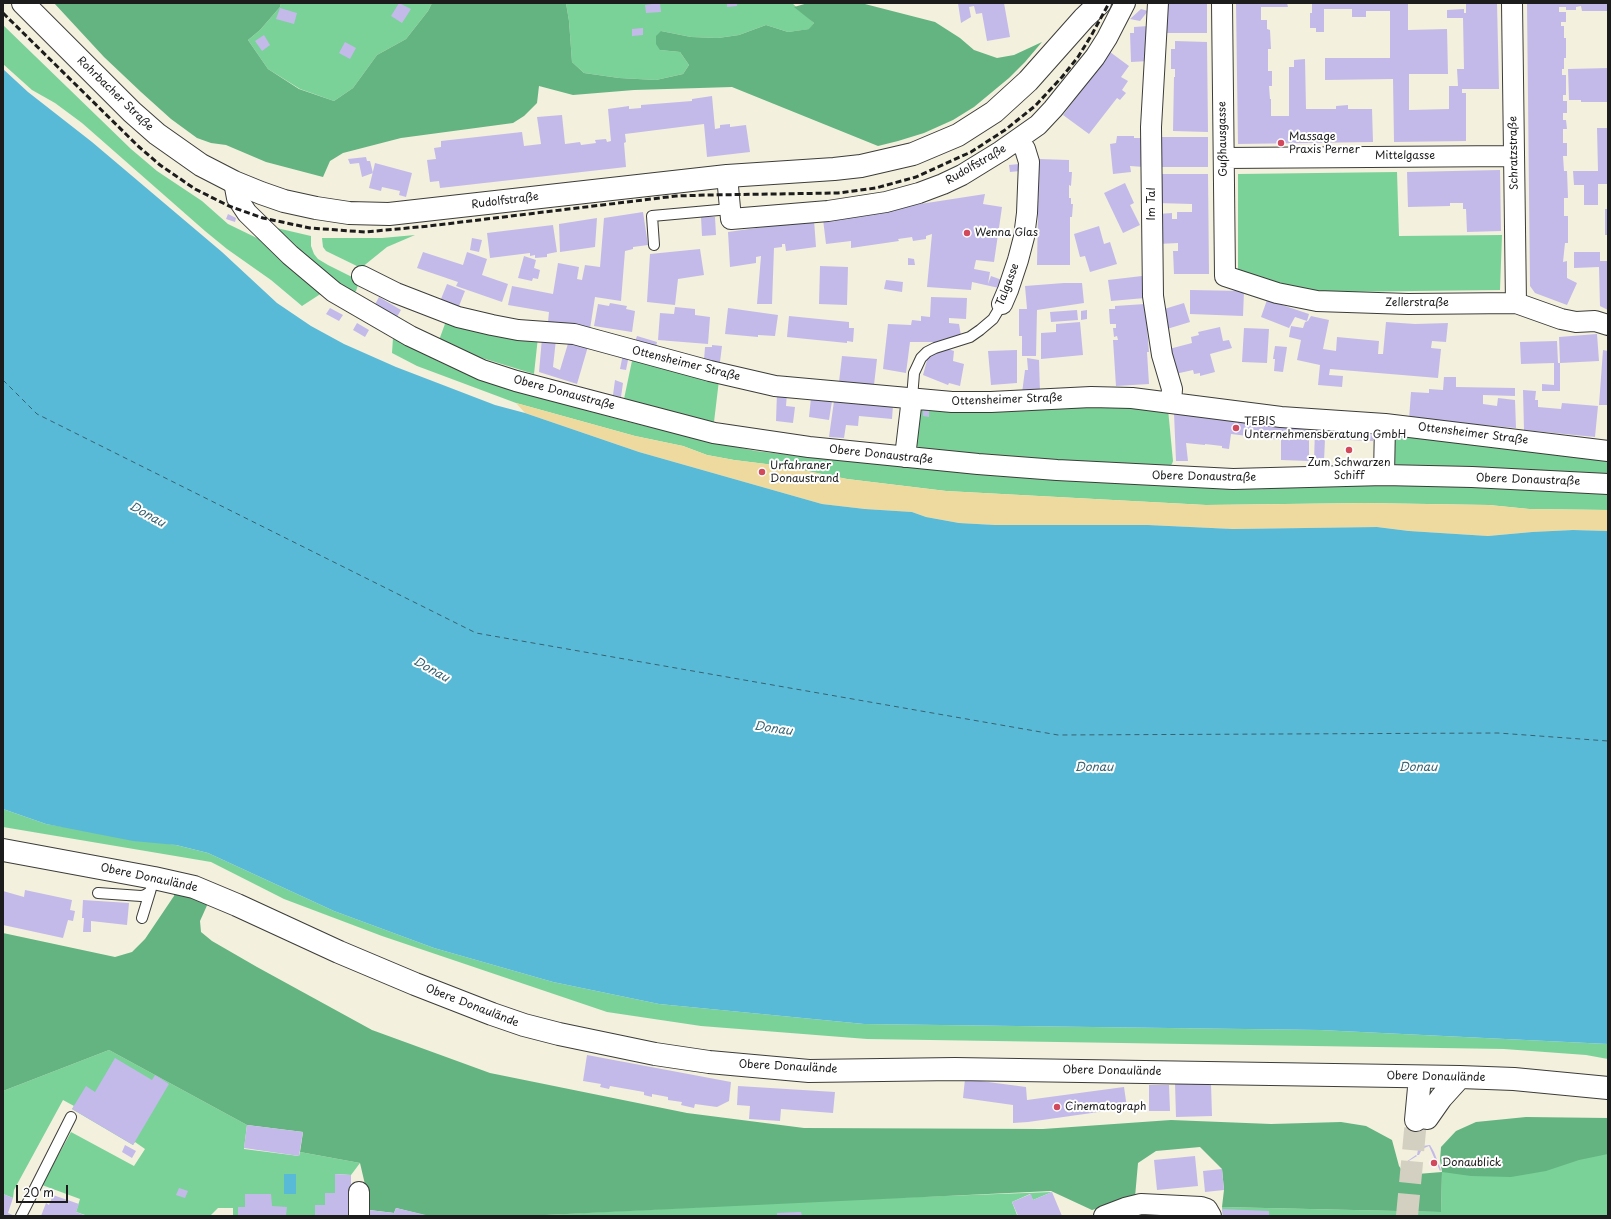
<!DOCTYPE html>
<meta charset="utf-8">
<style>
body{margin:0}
#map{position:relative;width:1611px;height:1219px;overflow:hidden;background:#f3f0de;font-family:"Playpen Sans",sans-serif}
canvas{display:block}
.frame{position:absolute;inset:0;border:4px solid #1c1c1c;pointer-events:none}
.scale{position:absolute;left:16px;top:1185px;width:52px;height:18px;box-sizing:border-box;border:2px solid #1c1c1c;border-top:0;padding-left:5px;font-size:12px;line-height:14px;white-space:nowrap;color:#1c1c1c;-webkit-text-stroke:3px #fff;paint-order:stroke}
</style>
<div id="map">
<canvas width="1611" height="1219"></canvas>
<div class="frame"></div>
<div class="scale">20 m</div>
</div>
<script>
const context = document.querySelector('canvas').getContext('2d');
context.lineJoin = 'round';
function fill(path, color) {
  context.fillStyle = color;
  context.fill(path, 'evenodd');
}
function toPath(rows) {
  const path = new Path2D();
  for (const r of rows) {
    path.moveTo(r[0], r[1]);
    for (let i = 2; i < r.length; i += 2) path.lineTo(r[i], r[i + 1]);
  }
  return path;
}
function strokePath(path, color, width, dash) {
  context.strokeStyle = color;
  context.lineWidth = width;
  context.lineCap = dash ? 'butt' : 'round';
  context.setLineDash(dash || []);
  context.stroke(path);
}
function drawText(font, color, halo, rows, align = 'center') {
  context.font = font + ' "Playpen Sans",sans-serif';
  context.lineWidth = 4;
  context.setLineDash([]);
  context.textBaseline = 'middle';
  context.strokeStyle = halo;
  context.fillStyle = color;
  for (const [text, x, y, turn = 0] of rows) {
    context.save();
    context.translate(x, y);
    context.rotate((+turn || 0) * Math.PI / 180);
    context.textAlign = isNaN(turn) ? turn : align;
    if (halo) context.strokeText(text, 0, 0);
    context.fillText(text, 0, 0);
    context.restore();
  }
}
const green = toPath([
 [281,3,432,3,428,11,406,39,377,55,353,88,334,101,300,89,268,69,248,40,260,30,280,7],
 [566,3,792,3,814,23,810,29,788,32,766,25,739,35,718,38,691,37,661,31,660,50,680,52,689,65,683,74,656,80,619,78,584,73,572,62,569,21],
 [3,25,131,149,157,171,202,201,228,224,263,241,322,293,302,306,271,280,227,249,205,231,82,123,55,103,32,90,3,64],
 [1397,172,1399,236,1502,235,1500,290,1330,292,1288,287,1238,270,1238,174],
 [268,226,311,236,311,246,314,254,318,259,328,265,354,278,358,285,356,291,352,294],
 [415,235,387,247,361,268,326,251,323,247,322,238,382,238],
 [446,321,538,337,534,374,469,354,438,343],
 [393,338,444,364,482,380,516,391,625,421,702,440,756,451,818,458,1371,484,1472,487,1590,493,1608,494,1608,510,1529,509,1489,505,1365,503,1206,505,946,491,847,479,782,466,734,460,707,455,683,446,635,436,516,403,417,366,392,353],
 [633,356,719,380,714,422,624,399],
 [1039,406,1168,409,1173,461,1172,464,1168,468,1124,468,917,449,913,444,919,408],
 [1376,429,1608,443,1608,489,1375,464],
 [3,809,46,824,176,845,208,853,334,911,434,948,553,982,659,1004,864,1024,1320,1030,1608,1044,1608,1059,1586,1055,1504,1049,867,1039,701,1026,607,1012,382,936,284,899,211,862,3,827],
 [109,1050,247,1125,244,1149,299,1156,300,1152,360,1163,351,1175,335,1174,335,1193,325,1193,325,1205,315,1205,315,1215,233,1216,233,1208,218,1208,210,1216,88,1216,76,1212,80,1199,42,1185,71,1132,134,1166,145,1149,135,1142,133,1145,72,1109,74,1106,63,1100,14,1190,13,1198,3,1194,3,1091],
 [1602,1153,1608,1153,1608,1216,1223,1216,1222,1207,1441,1212,1442,1172],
 [1052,1192,1033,1200,1030,1194,1012,1202,1017,1215,1016,1216,525,1216,836,1200]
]);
const forest = toPath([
 [54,3,281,3,280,7,260,30,248,40,268,69,299,89,334,101,353,88,377,55,406,39,428,11,432,3,566,3,569,21,572,62,584,73,619,78,656,80,683,74,689,65,680,52,660,50,656,44,656,36,661,31,691,37,718,38,739,35,766,25,788,32,809,29,814,23,794,7,808,3,861,3,935,22,960,38,974,50,997,58,1014,55,1042,42,1025,62,1009,78,974,107,953,120,924,133,898,141,878,146,732,87,634,90,573,95,539,86,537,103,524,116,513,123,401,138,343,153,330,161,323,177,266,162,226,145,211,143,197,138,171,119,141,92,104,57],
 [175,889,209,901,200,921,201,932,212,941,257,967,372,1030,490,1073,687,1113,804,1128,1043,1129,1171,1120,1271,1124,1341,1122,1366,1126,1392,1140,1399,1166,1405,1175,1442,1172,1440,1160,1441,1147,1456,1131,1476,1122,1526,1117,1608,1118,1608,1154,1579,1160,1546,1171,1511,1177,1471,1176,1442,1172,1441,1212,1222,1207,1224,1190,1222,1169,1200,1147,1156,1151,1138,1163,1135,1197,1092,1210,1051,1191,525,1216,428,1216,396,1208,394,1213,369,1210,367,1193,360,1163,300,1152,303,1132,247,1125,109,1050,3,1091,3,933,115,957,132,952,145,939,174,896]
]);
const sand = toPath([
 [516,403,635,436,683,446,707,455,734,460,782,466,847,479,946,491,1206,505,1365,503,1489,505,1529,509,1608,510,1608,531,1573,530,1532,532,1488,536,1409,531,1377,527,1233,529,1148,525,994,525,959,523,926,517,912,512,865,509,822,504,639,452,525,413]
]);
const water = toPath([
 [3,69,28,92,92,142,222,252,277,303,311,326,344,344,396,367,495,405,525,413,639,452,822,504,865,509,912,512,926,517,959,523,995,525,1148,525,1233,529,1377,527,1409,531,1488,536,1532,532,1573,530,1608,531,1608,1044,1320,1030,864,1024,659,1004,553,982,434,948,334,911,208,853,176,845,133,841,46,824,3,809],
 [284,1174,296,1174,296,1194,284,1194]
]);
const ferry = toPath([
 [3,380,37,414,476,633,1058,735,1498,733,1608,741]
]);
const building = toPath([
 [399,3,411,9,402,23,391,16],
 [660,3,661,12,646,13,645,5],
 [727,3,737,3,737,6,727,7],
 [958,3,1004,3,1010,37,987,41,982,13,976,14,974,6,969,7,971,17,961,23],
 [1162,3,1207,3,1207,33,1162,33],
 [1236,3,1287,3,1288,7,1261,7,1261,20,1267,20,1267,29,1270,30,1271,49,1268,49,1268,71,1272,71,1272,86,1269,86,1270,99,1271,99,1271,116,1289,116,1289,67,1294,67,1294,60,1305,59,1306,109,1336,109,1336,106,1348,105,1348,109,1372,109,1373,142,1238,144],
 [1312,3,1421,3,1421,4,1408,4,1408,30,1447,29,1448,74,1409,74,1409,110,1449,109,1449,86,1458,86,1457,69,1464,69,1463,18,1447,18,1447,10,1464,9,1464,13,1466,13,1466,3,1497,3,1499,89,1462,89,1462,93,1466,93,1466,141,1394,142,1393,79,1325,80,1325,58,1390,58,1390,11,1366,11,1366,17,1352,17,1352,9,1324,9,1324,32,1316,32,1316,28,1310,28,1310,13,1312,13],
 [1527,3,1608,3,1608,11,1582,11,1581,6,1576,7,1576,10,1566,10,1566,7,1559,7,1559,12,1566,12,1566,22,1561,22,1561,26,1564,26,1564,38,1566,38,1566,58,1564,58,1564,69,1562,69,1562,75,1566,75,1566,95,1563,95,1563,101,1567,101,1567,113,1563,113,1563,120,1566,120,1567,129,1563,129,1563,143,1567,143,1567,156,1563,156,1564,171,1567,171,1568,198,1564,198,1564,216,1568,216,1568,243,1565,243,1563,262,1567,261,1567,278,1577,283,1567,305,1535,293,1530,286],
 [280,8,297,13,294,24,276,19],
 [1141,9,1148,11,1140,21,1130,19],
 [1148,26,1149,61,1131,62,1130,33,1134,33,1134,27],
 [643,28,643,35,632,36,632,29],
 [264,35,270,45,262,51,255,41],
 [1175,41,1207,42,1208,132,1173,131,1174,77,1175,77,1175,69,1171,69,1171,49,1175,49],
 [345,42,356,48,350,59,339,53],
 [1110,52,1129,66,1121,77,1128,81,1122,90,1126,93,1120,100,1117,98,1089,134,1063,115],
 [1608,68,1608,102,1581,102,1581,100,1569,100,1568,69],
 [712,96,715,129,720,128,720,125,730,124,730,127,746,125,750,152,707,157,704,124,625,134,626,142,624,143,626,167,440,188,439,181,430,182,427,160,436,159,434,148,441,147,441,141,522,132,524,146,541,144,537,117,562,115,565,144,580,142,581,145,596,143,595,140,606,139,607,142,611,141,608,109,629,106,629,109,641,108,641,105,692,101,692,99],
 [1597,128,1608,128,1608,184,1598,184,1598,205,1584,205,1584,185,1574,185,1573,171,1598,171],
 [1117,136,1134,136,1134,138,1144,138,1144,167,1130,166,1131,172,1113,174,1110,144,1116,143],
 [1157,137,1208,137,1208,167,1157,167],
 [366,157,367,161,370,161,373,173,362,177,359,163,350,164,348,159],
 [1039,159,1069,160,1069,172,1072,172,1071,186,1069,185,1069,198,1071,198,1071,204,1073,204,1072,217,1070,217,1070,265,1037,265],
 [375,163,412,173,406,197,399,195,400,191,382,187,381,191,369,188],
 [1019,164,1020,171,1010,172,1009,165],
 [1500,170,1501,231,1467,232,1466,209,1463,209,1463,203,1450,203,1450,206,1408,207,1407,172],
 [1157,174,1208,174,1209,274,1174,274,1173,251,1178,251,1178,243,1158,244,1158,214,1172,213,1172,219,1177,219,1177,212,1192,212,1192,204,1157,203],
 [1125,183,1134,203,1130,205,1140,225,1123,233,1104,193],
 [985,194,983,204,1002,207,994,262,976,260,974,269,990,272,988,284,991,276,1002,280,999,288,972,282,971,290,927,287,932,234,926,236,926,239,913,241,912,237,898,239,899,241,851,248,851,241,826,244,823,219],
 [1605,209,1608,209,1608,235,1605,235],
 [643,212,648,245,633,247,633,249,625,251,621,301,595,297,590,329,548,322,549,312,508,305,512,286,553,294,558,263,579,267,577,279,582,280,585,265,600,267,604,218],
 [228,214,236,218,235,222,226,219],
 [701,217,715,217,716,235,702,236],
 [597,218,595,247,560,252,559,224],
 [814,220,816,247,786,251,785,244,782,244,782,247,774,248,772,304,757,304,761,256,756,257,756,263,730,267,728,232],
 [553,225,557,252,547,254,547,257,535,258,535,255,530,256,530,253,490,258,487,233],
 [1099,226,1104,244,1110,242,1117,264,1090,272,1085,256,1080,257,1074,234],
 [472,238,482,240,479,252,470,250],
 [700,249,704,275,678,279,675,305,647,302,650,254],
 [423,252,463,265,467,252,487,259,482,275,508,284,502,302,456,286,458,282,417,268],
 [1574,252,1600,252,1600,261,1608,261,1608,310,1600,306,1599,267,1574,268],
 [524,256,536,260,534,268,540,270,538,279,533,278,532,281,518,278],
 [908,258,914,259,915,265,908,265],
 [820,266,848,267,847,305,819,304],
 [1142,276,1145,298,1111,301,1108,280],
 [886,280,903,282,902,292,884,289],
 [1064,283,1082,283,1084,303,1037,310,1036,356,1022,356,1022,336,1019,336,1019,309,1027,309,1025,286],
 [447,284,465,291,457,311,439,304],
 [1190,290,1244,291,1243,316,1190,314],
 [379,297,401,310,395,320,373,308],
 [931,297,967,298,966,319,949,318,949,323,959,324,961,336,938,342,910,342,906,373,883,369,888,324,911,325,912,320,921,321,921,316,930,317],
 [1267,300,1309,314,1307,321,1295,317,1289,328,1261,317],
 [610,303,627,306,626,309,635,311,632,332,594,326,598,304,609,306],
 [1184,303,1190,322,1167,329,1161,310],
 [1145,304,1149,352,1147,352,1149,384,1116,386,1113,340,1118,340,1117,336,1114,337,1113,328,1116,328,1116,324,1110,324,1109,309,1115,309,1115,306],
 [675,307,695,309,695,315,710,317,708,344,658,340,660,313,674,314],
 [330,308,343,315,339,321,326,314],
 [728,308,778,315,775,336,758,335,758,337,725,334],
 [1077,310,1078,320,1051,322,1050,312],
 [1087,310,1087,319,1081,320,1081,311],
 [789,316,849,322,849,328,854,328,853,342,847,341,847,343,787,337],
 [1311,316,1329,320,1323,349,1336,351,1337,337,1379,341,1378,354,1383,354,1386,322,1415,324,1448,323,1446,342,1432,341,1431,348,1441,349,1438,378,1330,369,1329,375,1343,376,1342,387,1318,385,1320,365,1297,360,1301,340,1289,337,1291,326,1303,328,1305,322,1308,321],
 [1080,322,1083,355,1041,359,1041,333,1056,332,1056,324],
 [357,323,369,330,365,337,353,330],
 [1220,327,1223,341,1229,340,1232,348,1210,354,1215,372,1200,376,1200,373,1194,374,1193,370,1175,374,1169,349,1192,343,1191,337,1199,335,1198,332],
 [1244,328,1269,329,1267,363,1242,362],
 [1597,334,1599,361,1560,363,1559,337],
 [637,336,657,342,655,351,634,345],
 [570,337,589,343,577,384,539,372,542,338,556,339,553,367,560,370],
 [1557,341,1558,363,1560,363,1560,391,1542,391,1542,384,1554,385,1554,363,1521,364,1520,342],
 [712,345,722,346,720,362,704,360,705,347,712,347],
 [1275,346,1287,347,1283,372,1274,371,1275,359,1273,359],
 [948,349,954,351,953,361,964,364,960,386,949,383,948,385,923,375,929,353],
 [1017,350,1017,383,991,385,988,351],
 [1603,350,1608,351,1608,405,1599,405],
 [623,354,629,355,626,370,620,369],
 [842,356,877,359,874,385,839,382],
 [1027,358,1039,360,1040,393,1022,393,1025,370,1028,370],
 [1444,377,1456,377,1456,387,1515,388,1515,396,1483,395,1483,404,1497,406,1498,398,1515,400,1516,428,1409,419,1411,392,1429,393,1429,389,1443,390],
 [615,380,623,383,621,397,613,395],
 [1523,390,1536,391,1535,400,1538,400,1538,407,1561,409,1562,403,1598,406,1595,437,1524,430],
 [777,392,787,393,786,406,795,407,793,423,776,421],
 [811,398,832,401,829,420,809,417],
 [834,401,893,405,892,419,859,416,858,426,846,425,844,438,829,437],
 [923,410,929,411,929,417,923,416],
 [1174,413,1309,430,1309,461,1281,460,1281,440,1231,434,1229,449,1222,448,1222,446,1205,444,1205,445,1186,443,1188,461,1176,461],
 [1315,429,1373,430,1373,441,1325,439,1324,461,1314,461],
 [25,890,72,900,70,910,75,911,73,921,68,920,63,938,3,925,3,891,24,897],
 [83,900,129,903,127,925,91,921,91,932,83,932,84,918,82,918],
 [587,1055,731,1082,729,1101,717,1107,695,1104,694,1108,681,1105,682,1102,668,1100,668,1097,652,1094,652,1097,644,1095,644,1092,610,1086,609,1089,600,1087,601,1084,583,1081],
 [115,1058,152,1080,155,1075,169,1084,133,1145,72,1109,86,1086,95,1092],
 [965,1079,1026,1087,1027,1100,1124,1087,1127,1108,1028,1122,1013,1123,1013,1105,963,1098],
 [1175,1083,1211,1083,1212,1116,1176,1117],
 [1149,1085,1169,1085,1170,1111,1149,1111],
 [738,1086,835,1092,833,1113,781,1109,780,1121,749,1119,750,1106,737,1105],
 [247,1125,303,1132,299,1156,244,1148],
 [125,1145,136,1151,132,1158,122,1152],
 [1430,1145,1434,1152,1441,1170,1440,1171,1429,1146,1422,1149,1419,1155,1417,1155,1418,1150,1422,1146],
 [1416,1155,1417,1156,1407,1162,1404,1167,1405,1179,1403,1180,1402,1173,1403,1167,1406,1162],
 [1195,1156,1198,1186,1157,1190,1154,1160],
 [1222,1169,1224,1190,1205,1192,1203,1171],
 [335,1174,351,1175,351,1216,315,1216,315,1205,325,1205,325,1193,335,1193],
 [179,1188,188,1191,185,1198,176,1195],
 [1052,1192,1062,1216,1018,1216,1012,1202,1031,1194,1033,1200],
 [3,1194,13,1198,8,1213,15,1216,3,1216],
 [245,1194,271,1194,272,1206,287,1207,286,1216,238,1216,238,1207,245,1207],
 [53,1195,79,1204,76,1212,87,1216,41,1216,46,1203,49,1205],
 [396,1208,426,1215,426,1216,368,1216,369,1210,394,1213],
 [1222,1209,1269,1211,1269,1216,1223,1216],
 [801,1212,802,1216,777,1216,777,1213]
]);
const primaryTunnel = toPath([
 [1407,1216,1416,1120]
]);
const service = toPath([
 [654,245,652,216,730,209],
 [912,398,914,373,921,358,927,352,935,348,970,337,980,330,993,319,1002,304],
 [98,893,141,896,145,895,150,892,154,878],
 [142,918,150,892],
 [21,1216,71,1117]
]);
const minor = toPath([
 [1158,3,1151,127,1153,296,1162,355,1172,389,1171,403],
 [1222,3,1225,276,1277,293,1317,301,1408,304,1516,303,1561,319,1576,322,1595,321,1608,325],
 [1512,3,1516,303],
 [1224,158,1514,156],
 [727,176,731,219,828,211,886,202,919,193,943,184,962,175,1001,151,1038,125,1053,109,1095,57,1107,38,1125,3],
 [234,182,237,198,247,213,290,255,334,292,410,336,482,370,516,381,714,433,809,447,978,464,1057,470,1233,479,1384,475,1472,477,1608,484],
 [362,276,396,293,458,317,492,325,518,330,574,334,710,371,775,386,952,402,991,402,1091,397,1132,398,1281,417,1385,424,1608,451],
 [1002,304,1008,290,1018,260,1024,237,1027,213,1029,162,1025,149,1018,140],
 [905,457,912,398],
 [1384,475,1385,424],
 [359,1216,359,1192],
 [1104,1216,1125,1208,1141,1204,1201,1207,1207,1209,1211,1216]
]);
const primary = toPath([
 [23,3,132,112,157,134,201,165,234,182,261,193,284,201,316,208,349,213,389,214,727,176,834,169,861,166,913,154,958,135,994,112,1028,81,1084,18,1100,3],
 [3,850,154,878,194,887,237,905,339,952,415,984,492,1014,524,1025,559,1034,655,1054,709,1062,809,1071,955,1069,1460,1077,1514,1079,1608,1088],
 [1427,1118,1441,1098,1460,1077],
 [1416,1120,1420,1077]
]);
const rail = toPath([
 [3,13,138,146,160,165,195,189,229,206,263,218,310,228,365,232,429,226,676,196,708,195,838,193,876,188,916,177,971,152,1005,130,1035,106,1062,77,1078,57,1091,36,1109,3]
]);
const markers = [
 [1281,143,4,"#d1495b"],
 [967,233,4,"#d1495b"],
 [1236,428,4,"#d1495b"],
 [1349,450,4,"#d1495b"],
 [762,472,4,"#d1495b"],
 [1057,1107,4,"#d1495b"],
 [1434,1163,4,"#d1495b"]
];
const streetNames = [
 ["Rohrbacher Straße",115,94,44],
 ["Gußhausgasse",1223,139,-91],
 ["Schratzstraße",1514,153,-91],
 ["Mittelgasse",1405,156],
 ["Rudolfstraße",976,165,-30],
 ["Rudolfstraße",505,201,-7],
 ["Im Tal",1152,204,-90],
 ["Talgasse",1008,285,-69],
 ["Zellerstraße",1417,303],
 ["Ottensheimer Straße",686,364,14],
 ["Obere Donaustraße",564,393,15],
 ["Ottensheimer Straße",1007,400,-2],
 ["Ottensheimer Straße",1473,434,7],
 ["Obere Donaustraße",881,455,6],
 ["Obere Donaustraße",1204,477,1],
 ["Obere Donaustraße",1528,480,2],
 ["Obere Donaulände",149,878,12],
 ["Obere Donaulände",472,1006,21],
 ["Obere Donaulände",788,1067,3],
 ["Obere Donaulände",1112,1071,1],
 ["Obere Donaulände",1436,1077,1]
];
const poiNames = [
 ["Massage",1289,137],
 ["Praxis Perner",1289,150],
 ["Wenna Glas",975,233],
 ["TEBIS",1244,422],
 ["Unternehmensberatung GmbH",1244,435],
 ["Zum Schwarzen",1349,463,"center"],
 ["Schiff",1349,476,"center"],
 ["Urfahraner",770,466],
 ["Donaustrand",770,479],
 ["Cinematograph",1065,1107],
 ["Donaublick",1442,1163]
];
const waterNames = [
 ["Donau",147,515,29],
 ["Donau",431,670,29],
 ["Donau",773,729,8],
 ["Donau",1094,768],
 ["Donau",1418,768]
];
fill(green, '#7ad298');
fill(forest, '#63b480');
fill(sand, '#eeda9e');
fill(water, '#59bad8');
strokePath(ferry, '#376371', 1, [5, 4]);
fill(building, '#c3bae9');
strokePath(primaryTunnel, '#d3d0c1', 22, [22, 11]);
strokePath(service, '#3c3c39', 12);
strokePath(minor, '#3c3c39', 22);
strokePath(primary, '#3c3c39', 24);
strokePath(service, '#fff', 10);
strokePath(minor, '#fff', 20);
strokePath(primary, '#fff', 22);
strokePath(rail, '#1c1c1c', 3, [6, 3]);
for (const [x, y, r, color] of markers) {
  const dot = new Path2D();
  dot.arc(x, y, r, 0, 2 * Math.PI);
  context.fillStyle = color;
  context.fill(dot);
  strokePath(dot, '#fff', 1.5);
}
drawText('11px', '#1c1c1c', '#fff', streetNames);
drawText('11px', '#1c1c1c', '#fff', poiNames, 'left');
drawText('italic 12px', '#376371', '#fff', waterNames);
</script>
